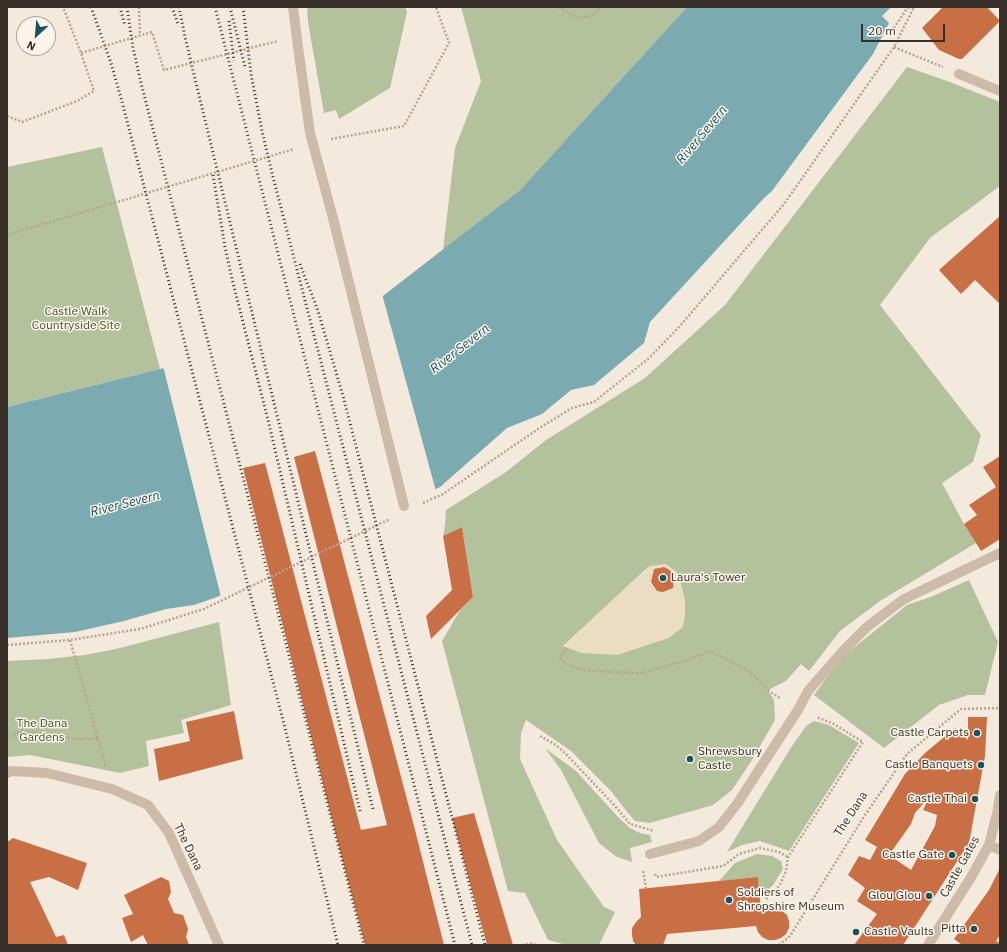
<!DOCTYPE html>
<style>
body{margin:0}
#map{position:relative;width:1007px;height:952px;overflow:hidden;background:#f3eadd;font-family:"IBM Plex Sans",sans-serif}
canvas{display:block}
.frame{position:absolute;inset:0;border:8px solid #382f29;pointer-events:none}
.north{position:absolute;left:16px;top:16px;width:40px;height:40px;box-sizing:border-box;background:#faf4ea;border:1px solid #aca59d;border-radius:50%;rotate:206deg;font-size:11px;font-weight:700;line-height:16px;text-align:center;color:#382f29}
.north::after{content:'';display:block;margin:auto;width:14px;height:18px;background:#1d525b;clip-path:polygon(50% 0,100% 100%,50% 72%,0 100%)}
.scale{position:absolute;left:861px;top:24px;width:84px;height:18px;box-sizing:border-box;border:2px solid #382f29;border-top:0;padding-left:5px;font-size:12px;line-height:14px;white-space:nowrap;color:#382f29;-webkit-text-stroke:3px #faf4ea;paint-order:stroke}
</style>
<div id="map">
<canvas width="1007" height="952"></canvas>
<div class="frame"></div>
<div class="north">N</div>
<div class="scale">20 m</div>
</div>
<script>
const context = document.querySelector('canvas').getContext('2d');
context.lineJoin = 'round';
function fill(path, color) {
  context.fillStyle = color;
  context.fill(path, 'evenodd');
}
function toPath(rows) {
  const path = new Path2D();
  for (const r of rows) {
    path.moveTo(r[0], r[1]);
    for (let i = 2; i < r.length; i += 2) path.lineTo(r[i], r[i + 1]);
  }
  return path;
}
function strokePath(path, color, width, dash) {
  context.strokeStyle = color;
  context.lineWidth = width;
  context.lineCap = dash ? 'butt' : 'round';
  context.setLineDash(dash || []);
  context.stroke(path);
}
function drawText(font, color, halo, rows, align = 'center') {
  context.font = font + ' "IBM Plex Sans",sans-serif';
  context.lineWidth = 3;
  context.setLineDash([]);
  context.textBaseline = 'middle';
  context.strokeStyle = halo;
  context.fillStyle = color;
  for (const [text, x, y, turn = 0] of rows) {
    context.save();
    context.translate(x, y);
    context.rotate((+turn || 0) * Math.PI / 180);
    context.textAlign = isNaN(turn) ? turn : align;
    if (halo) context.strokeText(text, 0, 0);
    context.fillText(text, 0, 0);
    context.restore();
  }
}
const green = toPath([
 [307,7,405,7,407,12,390,88,339,119,336,110,324,113,308,22],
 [461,7,687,7,520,190,443,250,455,148,481,81],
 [907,67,950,82,1000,102,1000,186,930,238,880,305,981,435,973,462,942,483,964,524,976,543,880,601,840,631,809,671,801,664,786,681,768,690,774,700,775,720,752,760,732,790,713,805,650,823,635,821,628,813,611,791,571,751,526,720,521,733,520,759,557,840,604,907,615,912,599,945,567,945,548,940,525,893,508,891,442,641,459,612,473,597,462,527,443,536,445,525,446,510,506,472,546,440,645,378,725,305],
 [649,566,582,653,563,646,633,581],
 [102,147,160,369,7,407,7,167],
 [969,580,998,642,985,695,968,695,939,705,884,748,814,695,841,658,907,605,933,596],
 [219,622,231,705,181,720,184,733,146,741,149,766,120,773,30,755,7,757,7,661,48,659,85,655,116,649],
 [814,721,829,725,859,743,789,851,760,841,742,845,727,852,790,749,806,726],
 [545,748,576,771,618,817,630,828,640,833,650,835,652,842,630,848,632,862,617,857,599,843,561,770],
 [757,854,772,856,781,861,783,869,773,885,760,897,758,877,719,881,735,863]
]);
const plaza = toPath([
 [666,564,678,573,685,600,685,615,683,627,669,638,617,655,582,653,563,646,650,566]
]);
const water = toPath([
 [687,7,891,7,882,16,889,23,873,54,772,191,764,198,650,322,644,343,594,385,571,390,542,414,507,428,440,487,217,597,194,605,166,609,124,621,75,632,7,638,7,407,160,369,353,319,520,190]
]);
const pier = toPath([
 [382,294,436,491,221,597,163,366,352,317]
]);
const building = toPath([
 [943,7,987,7,1000,21,962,59,959,59,939,50,922,28],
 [1000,216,1000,304,975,280,961,294,939,270],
 [315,451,414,826,444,945,365,945,339,847,243,468,265,463,361,830,387,825,294,457],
 [1000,456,1000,539,981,551,964,524,977,515,969,505,996,487,983,467],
 [462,527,473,597,431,639,426,616,452,590,443,536],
 [664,567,668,569,674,574,673,588,663,592,657,591,651,582,654,569],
 [234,711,243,759,159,781,154,749,190,741,186,722],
 [968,717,987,717,985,756,969,843,903,945,854,945,877,914,857,901,865,888,848,875,859,856,870,860,877,847,865,840,905,774,925,753,955,728,968,740],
 [930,796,923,810,937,815,935,826,911,870,889,855,911,824,915,813],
 [474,813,513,945,487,945,452,818],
 [13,838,87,863,78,890,49,877,30,882,56,937,64,935,68,945,7,945,7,842],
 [1000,868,1000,935,996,941,1000,943,1000,945,962,945,954,939,989,890],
 [161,877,169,881,171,892,168,899,174,913,183,915,188,929,186,937,189,945,148,945,143,935,131,942,122,918,133,914,124,895],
 [758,877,761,912,770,908,777,908,782,911,787,915,789,921,789,928,786,934,781,938,775,940,768,940,762,937,758,932,756,926,667,934,663,945,636,945,633,941,632,934,632,928,636,922,641,917,639,889]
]);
const path = toPath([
 [139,7,140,35],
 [559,7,576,18,591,16,602,7],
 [894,28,906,10,909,7],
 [894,47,943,67],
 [81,53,152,32,164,70,278,41],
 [7,116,22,122,77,101,94,91,81,53,63,7],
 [331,139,404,126,449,43,436,7],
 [7,235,294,149],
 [423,503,443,494,541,427,572,408,594,402,649,358,679,327,784,204,894,47,914,7],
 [70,640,106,767],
 [7,645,70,640,140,629,204,609,390,519],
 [567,648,560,658,566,664,575,668,589,671,640,673,688,660,711,651,751,673,768,690,781,699],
 [540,736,556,745,567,755,615,806,630,824,654,831],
 [7,739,22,730,74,739,98,739],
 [643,871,646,888],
 [655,874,656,877,723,866,739,854,760,848,779,852,788,857],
 [766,899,780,885,786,871,788,857,863,742,832,723,816,717],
 [522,945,533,943,535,945],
 [779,945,790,936,863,818,907,754,961,709,1000,708]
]);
const service = toPath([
 [293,7,298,47],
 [989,845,1000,850],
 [650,854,699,841,719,827,737,804,768,756,798,710,808,691,842,652,868,626,904,599,1000,553]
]);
const minor = toPath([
 [959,74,1000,91],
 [7,773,11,771,47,773,112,789,148,805,169,833,219,945]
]);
const tertiary = toPath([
 [928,945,970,879,989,845,997,814,1000,795]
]);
const rail = toPath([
 [91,7,111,63,121,98,285,728,338,945],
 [120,7,125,26],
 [127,7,133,48,141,83,364,945],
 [172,7,178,24],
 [179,7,185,37,196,83,373,809],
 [215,7,455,945],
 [230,7,245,67],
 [243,7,251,74,262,131,272,173,472,945],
 [229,21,234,61],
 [213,175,225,247,232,279,269,424,360,811],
 [300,264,318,311,343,396,485,945]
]);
const serviceBridge = toPath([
 [298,47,310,133,333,218,404,506]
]);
const markers = [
 [663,578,4,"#1d525b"],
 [977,733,4,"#1d525b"],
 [690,759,4,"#1d525b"],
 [981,765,4,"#1d525b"],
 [975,799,4,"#1d525b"],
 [952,855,4,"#1d525b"],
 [929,896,4,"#1d525b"],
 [729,900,4,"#1d525b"],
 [974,929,4,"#1d525b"],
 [856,932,4,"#1d525b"]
];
const parkNames = [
 ["Castle Walk",76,312],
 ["Countryside Site",76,326],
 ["The Dana",42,724],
 ["Gardens",42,738]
];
const poiNames = [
 ["Laura's Tower",671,578,"left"],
 ["Castle Carpets",969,733],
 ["Shrewsbury",698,752,"left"],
 ["Castle",698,766,"left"],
 ["Castle Banquets",973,765],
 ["Castle Thai",967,799],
 ["Castle Gate",944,855],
 ["Soldiers of",737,893,"left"],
 ["Shropshire Museum",737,907,"left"],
 ["Glou Glou",921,896],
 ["Pitta",966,929],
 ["Castle Vaults",864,932,"left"]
];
const streetNames = [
 ["The Dana",851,814,-57],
 ["The Dana",188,847,64],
 ["Castle Gates",960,867,-61]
];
const waterNames = [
 ["River Severn",702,135,-50],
 ["River Severn",460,349,-38],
 ["River Severn",125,504,-14]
];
fill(green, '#b3c29c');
fill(plaza, '#ebddc4');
fill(water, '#7baab1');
fill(pier, '#f3eadd');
fill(building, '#c86f46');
strokePath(path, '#b7a592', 2.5, [2, 2]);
strokePath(service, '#cbbba8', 10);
strokePath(minor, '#cbbba8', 10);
strokePath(tertiary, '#cbbba8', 10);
strokePath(rail, '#382f29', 3, [1, 3]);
strokePath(serviceBridge, '#cbbba8', 10);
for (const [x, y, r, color] of markers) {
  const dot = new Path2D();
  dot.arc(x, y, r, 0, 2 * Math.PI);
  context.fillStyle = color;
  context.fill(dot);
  strokePath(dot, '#faf4ea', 1.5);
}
drawText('12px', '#44572c', '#faf4ea', parkNames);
drawText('12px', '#382f29', '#faf4ea', poiNames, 'right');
drawText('12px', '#382f29', '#faf4ea', streetNames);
drawText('italic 13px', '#1d525b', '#faf4ea', waterNames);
</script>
